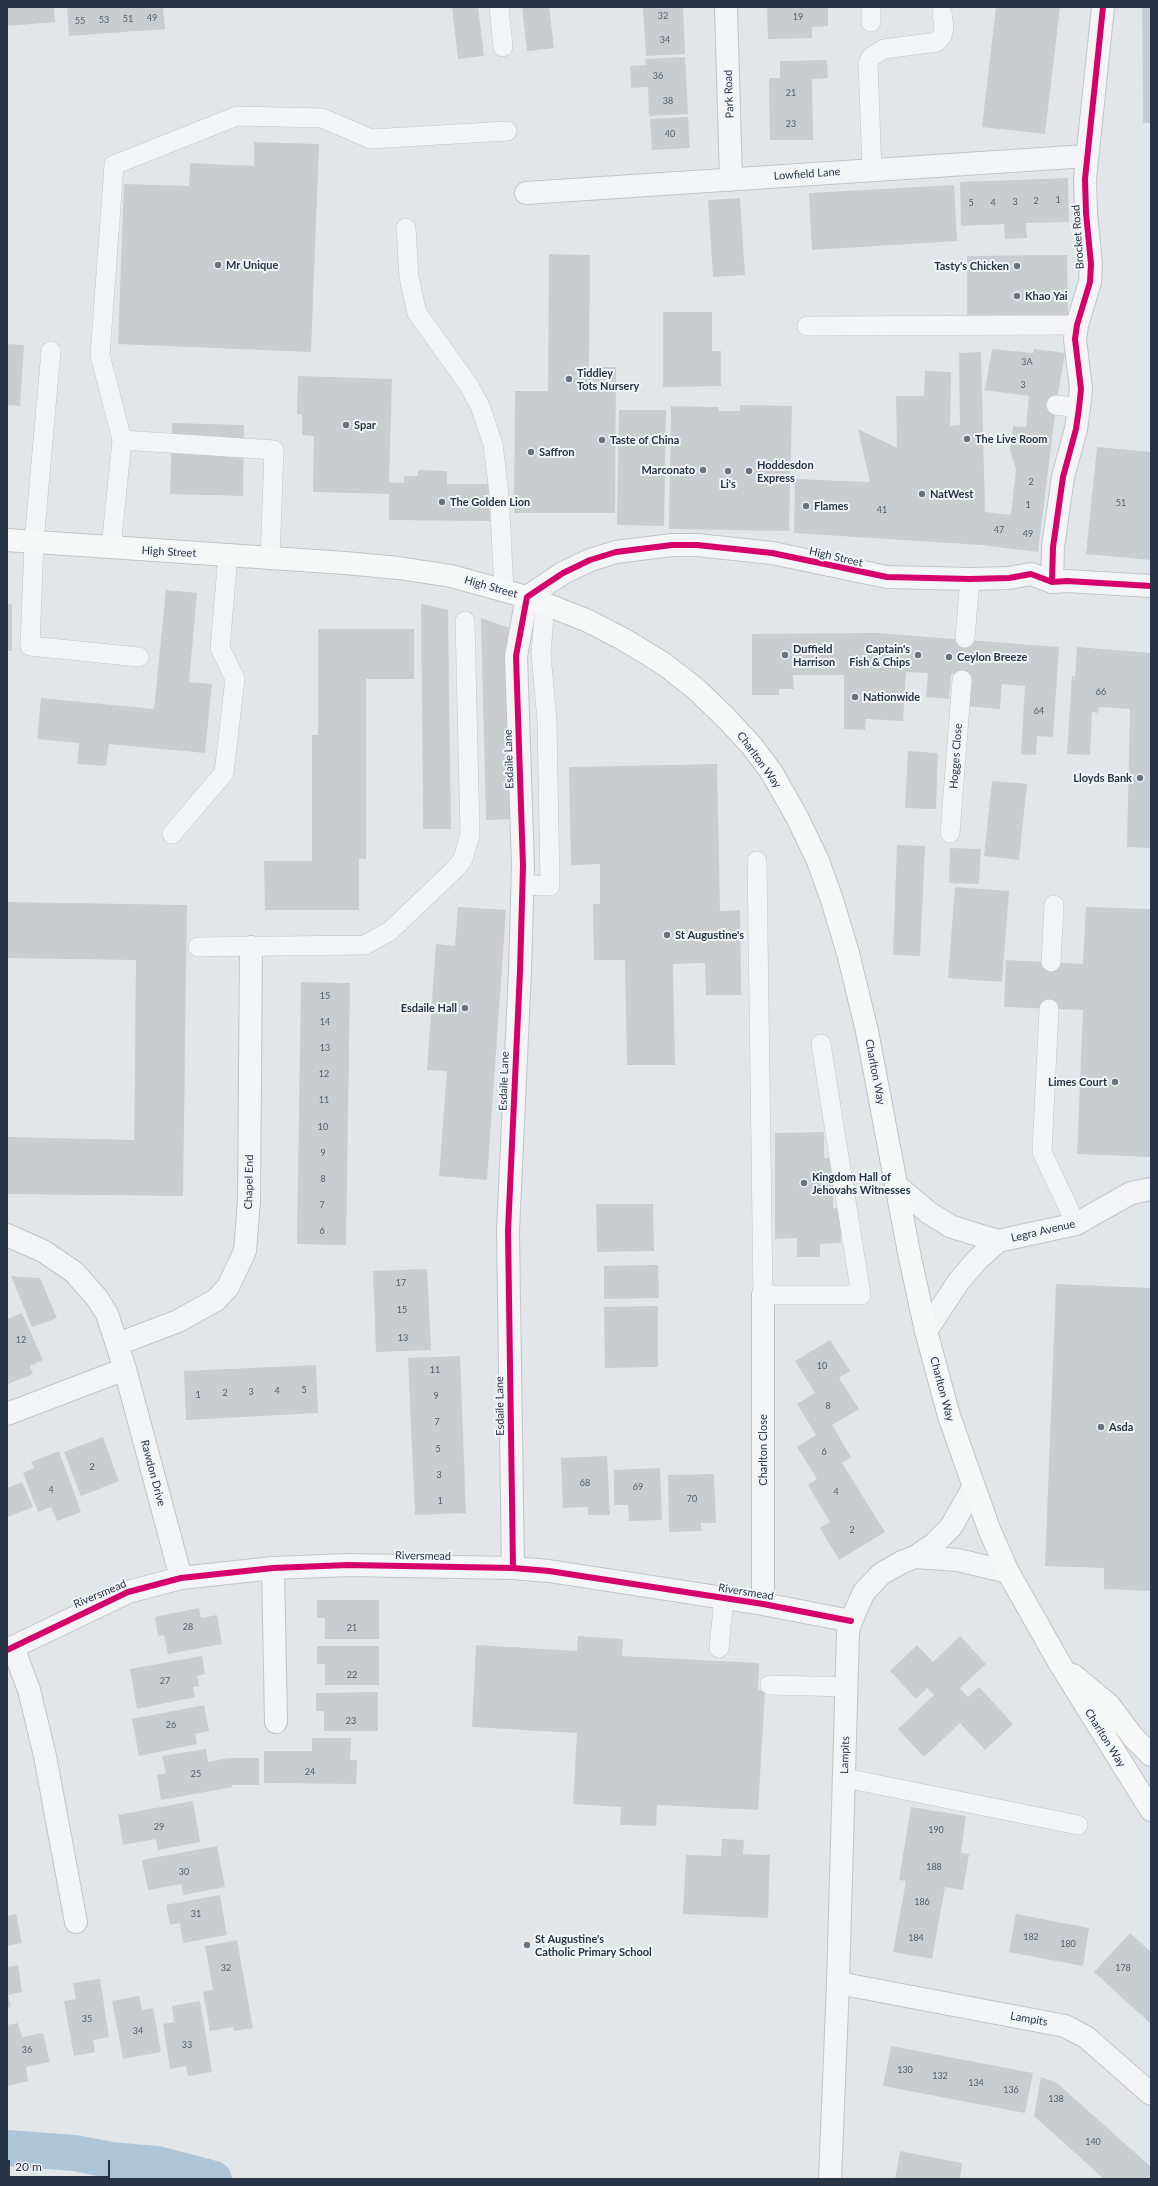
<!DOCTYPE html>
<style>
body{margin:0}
#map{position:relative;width:1158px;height:2186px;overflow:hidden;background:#e3e6e9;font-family:Lato,sans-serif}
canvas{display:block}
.frame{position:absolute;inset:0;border:8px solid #273445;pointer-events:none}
.scale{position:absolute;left:8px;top:2160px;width:102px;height:18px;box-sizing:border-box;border:2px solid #273445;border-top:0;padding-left:5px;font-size:12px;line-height:14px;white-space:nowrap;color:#273445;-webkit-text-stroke:3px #f1f4f8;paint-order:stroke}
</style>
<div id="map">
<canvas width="1158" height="2186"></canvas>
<div class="frame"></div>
<div class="scale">20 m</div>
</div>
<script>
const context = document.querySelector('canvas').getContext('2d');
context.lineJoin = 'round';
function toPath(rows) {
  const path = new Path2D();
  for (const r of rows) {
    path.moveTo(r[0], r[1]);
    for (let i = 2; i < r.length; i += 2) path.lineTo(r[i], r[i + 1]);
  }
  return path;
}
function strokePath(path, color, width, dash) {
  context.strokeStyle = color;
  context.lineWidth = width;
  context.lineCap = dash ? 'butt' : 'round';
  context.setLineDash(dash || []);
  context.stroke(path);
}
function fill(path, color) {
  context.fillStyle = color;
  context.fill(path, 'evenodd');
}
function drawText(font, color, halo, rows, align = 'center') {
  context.font = font + ' Lato,sans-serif';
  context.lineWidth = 4;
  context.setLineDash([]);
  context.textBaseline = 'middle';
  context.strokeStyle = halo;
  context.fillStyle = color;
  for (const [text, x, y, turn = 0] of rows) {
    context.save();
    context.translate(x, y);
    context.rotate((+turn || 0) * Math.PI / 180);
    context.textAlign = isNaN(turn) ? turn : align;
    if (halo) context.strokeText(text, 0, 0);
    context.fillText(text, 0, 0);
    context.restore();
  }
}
const canal = toPath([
 [7,2148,75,2153,110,2160,157,2164,214,2179]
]);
const building = toPath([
 [7,7,54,7,55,22,7,26],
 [67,7,163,7,165,29,69,36],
 [452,7,478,7,484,56,458,59],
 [522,7,549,7,554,48,527,51],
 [643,7,683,7,685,54,646,56],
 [767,7,828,7,828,26,812,27,812,38,768,39],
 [996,7,1060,7,1045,134,982,127],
 [1142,7,1151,7,1151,123,1143,123],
 [685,57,688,114,649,116,648,87,631,88,630,66,646,65,645,59],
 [827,60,828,78,812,79,813,140,770,140,769,78,780,78,780,61],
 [688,117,690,148,652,150,650,119],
 [254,142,319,144,311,352,118,344,124,184,189,186,190,163,254,166],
 [1068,178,1069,222,1026,223,1027,238,1005,239,1004,224,961,226,960,182],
 [954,185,957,241,812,250,809,193],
 [740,198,745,275,713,277,708,200],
 [549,254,590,255,589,367,616,367,615,513,514,513,515,391,548,391],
 [1067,255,1068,315,967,315,967,256],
 [663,312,712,312,712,351,721,351,721,386,663,387],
 [7,344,24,345,20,406,7,405],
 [992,349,1033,353,1034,349,1065,353,1057,399,1038,552,981,545,794,533,795,479,870,482,858,429,897,448,896,396,924,396,925,371,951,372,950,426,960,425,959,353,981,352,985,512,1011,515,1016,469,1010,451,1013,426,1026,427,1029,396,985,390],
 [298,376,392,379,389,482,404,483,404,476,418,476,418,470,447,471,447,484,495,484,494,521,389,520,389,489,389,494,313,492,314,436,302,435,302,415,297,414],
 [740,405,792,406,789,531,669,529,671,406,718,407,719,411,740,411],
 [619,410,666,410,664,526,617,525],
 [172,423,244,425,243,496,170,494],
 [1097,447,1151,452,1151,560,1086,554],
 [166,590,197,593,189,682,212,684,205,753,109,744,106,766,77,764,79,743,37,739,41,698,154,709],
 [7,604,12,604,12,651,7,651],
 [421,604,448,610,451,829,423,829],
 [481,618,510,628,514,819,486,820],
 [318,629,414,629,414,679,366,679,366,859,359,858,359,910,265,910,264,861,312,861,312,735,318,735],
 [876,633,1059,647,1053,737,1037,736,1036,755,1021,754,1025,686,1002,684,1000,709,965,706,968,675,951,674,949,699,926,697,928,673,906,672,903,721,866,719,865,730,844,729,844,675,793,675,794,689,779,689,779,695,752,695,752,634],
 [1077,647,1151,653,1151,848,1127,847,1130,709,1099,707,1098,713,1092,712,1090,755,1067,754,1072,676,1075,677],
 [908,751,938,753,936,809,905,808],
 [717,764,720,911,740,910,741,995,706,995,705,963,673,964,675,1065,627,1065,625,960,594,960,593,904,600,904,600,864,571,865,569,767],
 [992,781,1027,784,1019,860,984,856],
 [897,845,925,846,920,956,893,955],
 [950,848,981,849,979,884,949,883],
 [955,887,1009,891,1002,982,948,978],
 [7,902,187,905,183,1196,7,1194,8,1137,134,1140,136,960,7,958],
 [458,907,506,910,487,1180,439,1176,447,1071,427,1070,436,944,455,946],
 [1086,907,1151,909,1151,1157,1077,1154,1083,1010,1004,1007,1006,960,1083,964],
 [301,982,350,983,346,1245,297,1244],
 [824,1132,824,1158,833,1158,833,1208,841,1208,841,1243,820,1244,820,1257,797,1257,797,1238,775,1239,775,1133],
 [596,1204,653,1204,654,1251,597,1252],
 [658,1265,659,1298,604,1299,604,1266],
 [427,1269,431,1350,376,1352,373,1271],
 [11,1276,40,1278,57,1318,32,1327],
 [1056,1284,1151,1288,1151,1591,1104,1589,1104,1568,1045,1566],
 [658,1306,658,1367,605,1368,604,1307],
 [22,1313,43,1360,30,1366,33,1374,8,1384,7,1319],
 [830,1340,850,1371,839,1378,859,1409,832,1425,851,1457,842,1463,885,1532,839,1560,820,1528,830,1522,808,1485,817,1479,797,1447,816,1435,797,1404,815,1393,795,1361],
 [460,1356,466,1513,415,1515,408,1358],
 [316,1365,318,1413,186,1420,184,1371],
 [103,1437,119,1481,81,1496,64,1452],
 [59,1451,81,1512,57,1521,51,1507,38,1512,23,1473,34,1468,31,1462],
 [607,1456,610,1515,588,1515,588,1507,563,1508,561,1458],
 [660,1468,662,1520,629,1521,628,1505,614,1505,614,1470],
 [714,1474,716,1523,701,1523,701,1531,669,1532,668,1475],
 [22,1482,33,1507,8,1517,7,1488],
 [317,1600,379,1600,379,1639,325,1639,325,1618,317,1618],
 [199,1608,201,1618,217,1615,222,1644,168,1654,164,1635,158,1636,155,1617],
 [578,1636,623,1639,622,1656,759,1663,758,1690,765,1691,758,1810,657,1805,656,1826,620,1825,621,1807,573,1804,577,1733,472,1727,476,1645,577,1651],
 [960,1636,986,1664,960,1688,968,1697,979,1687,1013,1724,985,1750,960,1723,924,1757,898,1729,934,1695,927,1688,916,1699,890,1671,917,1645,933,1662],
 [317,1646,379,1646,379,1685,325,1685,325,1664,317,1664],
 [202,1656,205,1674,197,1676,199,1686,193,1687,195,1697,137,1709,130,1669],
 [378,1692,378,1731,324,1731,324,1711,316,1711,316,1693],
 [204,1705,209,1731,195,1734,197,1744,139,1756,132,1719],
 [312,1738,351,1738,350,1760,357,1760,356,1784,264,1783,264,1751,312,1751],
 [206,1749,208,1762,228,1758,259,1758,259,1785,232,1785,233,1787,161,1800,157,1775,166,1773,162,1756],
 [193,1801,200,1842,158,1850,156,1839,123,1845,118,1815],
 [911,1807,966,1816,961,1853,969,1854,963,1890,945,1887,932,1959,893,1952,906,1881,899,1880],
 [722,1839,744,1840,743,1854,770,1855,768,1918,683,1914,686,1855,721,1856],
 [217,1846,225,1887,183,1895,181,1884,148,1890,142,1860],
 [220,1895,227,1935,183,1943,180,1923,170,1925,166,1905],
 [16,1914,22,1943,7,1946,7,1916],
 [1016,1914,1089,1928,1083,1966,1009,1952],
 [1130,1933,1151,1952,1151,2024,1094,1972],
 [237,1940,253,2028,234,2031,233,2027,210,2031,203,1992,213,1990,205,1946],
 [18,1965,22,1992,8,1995,11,2007,7,2008,7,1967],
 [100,1979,109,2037,93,2040,95,2052,74,2056,64,2001,76,1999,73,1983],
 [139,1996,142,2010,153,2008,161,2052,123,2059,112,2001],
 [200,2001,212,2072,188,2076,186,2066,170,2069,163,2024,174,2022,172,2006],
 [18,2023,22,2037,43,2033,50,2062,26,2067,28,2081,7,2086,7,2025],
 [891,2046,1033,2073,1025,2113,883,2086],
 [1041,2077,1057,2083,1151,2167,1151,2179,1104,2179,1034,2116],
 [900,2151,962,2163,960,2179,895,2179]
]);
const lane = toPath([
 [499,7,503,47],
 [871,7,871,22],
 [872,170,868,64,871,57,884,49,937,42,942,36,944,28,942,13],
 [406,228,409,277,417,313,468,384,480,406,493,444,499,494,504,590],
 [807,326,1077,325],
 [51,351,34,542,30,646,139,657],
 [1056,405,1079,408],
 [122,440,100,355,114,165,237,116,322,118,371,139,507,131],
 [111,548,122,440,274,450,270,559],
 [965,638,970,579],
 [950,833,962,680],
 [172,834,224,773,235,679,220,648,228,556],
 [757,861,763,1295,861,1295,821,1044],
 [522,885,550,886,547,720,541,654,545,604],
 [198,947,365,945,390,931,455,869,463,859,470,835,465,621],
 [1051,962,1054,905],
 [1049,1009,1042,1152,1076,1224],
 [719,1648,724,1598],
 [770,1685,848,1687],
 [845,1778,1078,1825]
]);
const street = toPath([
 [726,7,731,180],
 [526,193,1087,156],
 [1052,582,1053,547,1063,477,1076,429,1079,408,1081,389,1075,339,1077,325,1090,282,1091,264,1086,213,1085,179,1103,7],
 [897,1186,929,1213,952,1227,998,1241,1076,1224,1131,1193,1151,1189],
 [7,1235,43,1251,74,1272,97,1298,107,1314,125,1369,181,1578],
 [763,1295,763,1604],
 [926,1331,959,1281,977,1260,998,1241],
 [118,1344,178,1321,216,1300,228,1287,245,1251,249,1201,251,947],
 [7,1414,125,1369],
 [915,1557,958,1560,1008,1572],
 [273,1568,276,1722],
 [513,1568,508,1231,520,971,523,866,516,656,527,597,563,573,590,560,616,552,672,545,697,545,772,553,887,577,970,579,1009,578,1031,574,1052,582,1067,581,1151,586],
 [13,1647,29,1690,45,1756,76,1922],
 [7,1650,128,1592,181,1578,273,1568,348,1565,513,1568,549,1571,763,1604,851,1621],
 [838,1983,1065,2026,1086,2037,1151,2094],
 [830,2179,838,1983,848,1633,851,1621,864,1592,881,1574,902,1562,915,1557,934,1544,951,1527,973,1488]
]);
const primary = toPath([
 [7,540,345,563,399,568,451,576,527,597,586,620,623,639,664,664,696,689,726,718,752,746,772,773,797,817,818,861,832,900,848,953,867,1031,910,1258,926,1331,949,1416,989,1529,1008,1572,1060,1664,1151,1810],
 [1073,1675,1109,1705,1133,1737,1151,1755]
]);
const cycleway = toPath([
 [1052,582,1053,547,1063,477,1076,429,1079,408,1081,389,1075,339,1077,325,1090,282,1091,264,1086,213,1085,179,1103,7],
 [513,1568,508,1231,520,971,523,866,516,656,527,597,563,573,590,560,616,552,672,545,697,545,772,553,887,577,970,579,1009,578,1031,574,1052,582,1067,581,1151,586],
 [7,1650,128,1592,181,1578,273,1568,348,1565,513,1568,549,1571,763,1604,851,1621]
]);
const markers = [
 [218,265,4,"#69727e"],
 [1017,266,4,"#69727e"],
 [1017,296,4,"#69727e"],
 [569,379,4,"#69727e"],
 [346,425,4,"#69727e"],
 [967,439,4,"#69727e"],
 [602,440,4,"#69727e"],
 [531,452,4,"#69727e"],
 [703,470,4,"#69727e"],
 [728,471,4,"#69727e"],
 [749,471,4,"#69727e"],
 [922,494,4,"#69727e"],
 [442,502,4,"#69727e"],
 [806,506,4,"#69727e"],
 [785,655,4,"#69727e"],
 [918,655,4,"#69727e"],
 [949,657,4,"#69727e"],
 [855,697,4,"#69727e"],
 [1140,778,4,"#69727e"],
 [667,935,4,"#69727e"],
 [465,1008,4,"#69727e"],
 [1115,1082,4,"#69727e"],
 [804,1183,4,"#69727e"],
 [1101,1427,4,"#69727e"],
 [527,1945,4,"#69727e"]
];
const numberNames = [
 ["32",663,16],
 ["19",798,17],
 ["49",152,18],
 ["51",128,19],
 ["53",104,20],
 ["55",80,21],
 ["34",665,40],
 ["36",658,76],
 ["21",791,93],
 ["38",668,101],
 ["23",791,124],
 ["40",670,134],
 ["1",1058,200],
 ["2",1036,201],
 ["3",1015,202],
 ["5",971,203],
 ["4",993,203],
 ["3A",1027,362],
 ["3",1023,385],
 ["2",1031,482],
 ["51",1121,503],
 ["1",1028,505],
 ["41",882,510],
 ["47",999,530],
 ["49",1028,534],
 ["66",1101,692],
 ["64",1039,711],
 ["15",325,996],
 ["14",325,1022],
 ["13",325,1048],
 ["12",324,1074],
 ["11",324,1100],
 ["10",323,1127],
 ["9",323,1153],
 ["8",323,1179],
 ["7",322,1205],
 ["6",322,1231],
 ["17",401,1283],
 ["15",402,1310],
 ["13",403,1338],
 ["12",21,1340],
 ["10",822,1366],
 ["11",435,1370],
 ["5",304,1390],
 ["4",277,1391],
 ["3",251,1392],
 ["2",225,1393],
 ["1",198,1395],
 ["9",436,1396],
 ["8",828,1406],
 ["7",437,1422],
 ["5",438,1449],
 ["6",824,1452],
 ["2",92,1467],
 ["3",439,1475],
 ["68",585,1483],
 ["69",638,1487],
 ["4",51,1490],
 ["4",836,1492],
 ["70",692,1499],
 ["1",440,1501],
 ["2",852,1530],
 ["28",188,1627],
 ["21",352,1628],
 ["22",352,1675],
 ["27",165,1681],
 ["23",351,1721],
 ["26",171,1725],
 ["24",310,1772],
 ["25",196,1774],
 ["29",159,1827],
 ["190",936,1830],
 ["188",934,1867],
 ["30",184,1872],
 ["186",922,1902],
 ["31",196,1914],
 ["182",1031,1937],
 ["184",916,1938],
 ["180",1068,1944],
 ["32",226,1968],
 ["178",1123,1968],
 ["35",87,2019],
 ["34",138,2031],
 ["33",187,2045],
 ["36",27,2050],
 ["130",905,2070],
 ["132",940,2076],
 ["134",976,2083],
 ["136",1011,2090],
 ["138",1056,2099],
 ["140",1093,2142]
];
const streetNames = [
 ["Park Road",729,94,-92],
 ["Lowfield Lane",807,174,-4],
 ["Brocket Road",1078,237,-94],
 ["High Street",169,552,3],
 ["High Street",836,557,13],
 ["High Street",491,587,16],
 ["Hogges Close",956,756,-86],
 ["Esdaile Lane",509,759,-92],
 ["Charlton Way",759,760,54],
 ["Charlton Way",875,1072,79],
 ["Esdaile Lane",504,1081,-88],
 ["Chapel End",249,1182,-89],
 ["Legra Avenue",1043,1231,-13],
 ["Charlton Way",942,1389,75],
 ["Esdaile Lane",500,1406,-91],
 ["Charlton Close",763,1450,-90],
 ["Rawdon Drive",153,1473,75],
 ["Riversmead",423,1556,1],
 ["Riversmead",746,1592,9],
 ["Riversmead",100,1594,-23],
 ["Charlton Way",1105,1738,58],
 ["Lampits",845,1755,-88],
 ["Lampits",1029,2019,10]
];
const poiNames = [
 ["Mr Unique",226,265],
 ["Tasty's Chicken",1009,266,"right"],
 ["Khao Yai",1025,296],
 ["Tiddley",577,373],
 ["Tots Nursery",577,386],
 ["Spar",354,425],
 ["The Live Room",975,439],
 ["Taste of China",610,440],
 ["Saffron",539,452],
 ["Hoddesdon",757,465],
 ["Express",757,478],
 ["Marconato",695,470,"right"],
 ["Li's",728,484,"center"],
 ["NatWest",930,494],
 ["The Golden Lion",450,502],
 ["Flames",814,506],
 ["Duffield",793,649],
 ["Harrison",793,662],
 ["Captain's",910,649,"right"],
 ["Fish & Chips",910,662,"right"],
 ["Ceylon Breeze",957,657],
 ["Nationwide",863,697],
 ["Lloyds Bank",1132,778,"right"],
 ["St Augustine's",675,935],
 ["Esdaile Hall",457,1008,"right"],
 ["Limes Court",1107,1082,"right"],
 ["Kingdom Hall of",812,1177],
 ["Jehovahs Witnesses",812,1190],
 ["Asda",1109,1427],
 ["St Augustine's",535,1939],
 ["Catholic Primary School",535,1952]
];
strokePath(canal, '#aec4d7', 36);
fill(building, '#c9cdd0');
strokePath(lane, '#c1c4c7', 20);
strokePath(street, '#c1c4c7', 24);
strokePath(primary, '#bfc3c7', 24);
strokePath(lane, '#f3f4f5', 19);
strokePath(street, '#f3f4f5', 22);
strokePath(primary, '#f6f7f7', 22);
strokePath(cycleway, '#d6006c', 6);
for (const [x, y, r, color] of markers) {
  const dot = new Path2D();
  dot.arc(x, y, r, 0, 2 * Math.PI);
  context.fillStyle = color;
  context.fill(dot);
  strokePath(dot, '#f1f4f8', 1.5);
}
drawText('9px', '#515c69', null, numberNames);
drawText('11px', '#273445', '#f1f4f8', streetNames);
drawText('bold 11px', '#273445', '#f1f4f8', poiNames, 'left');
</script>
